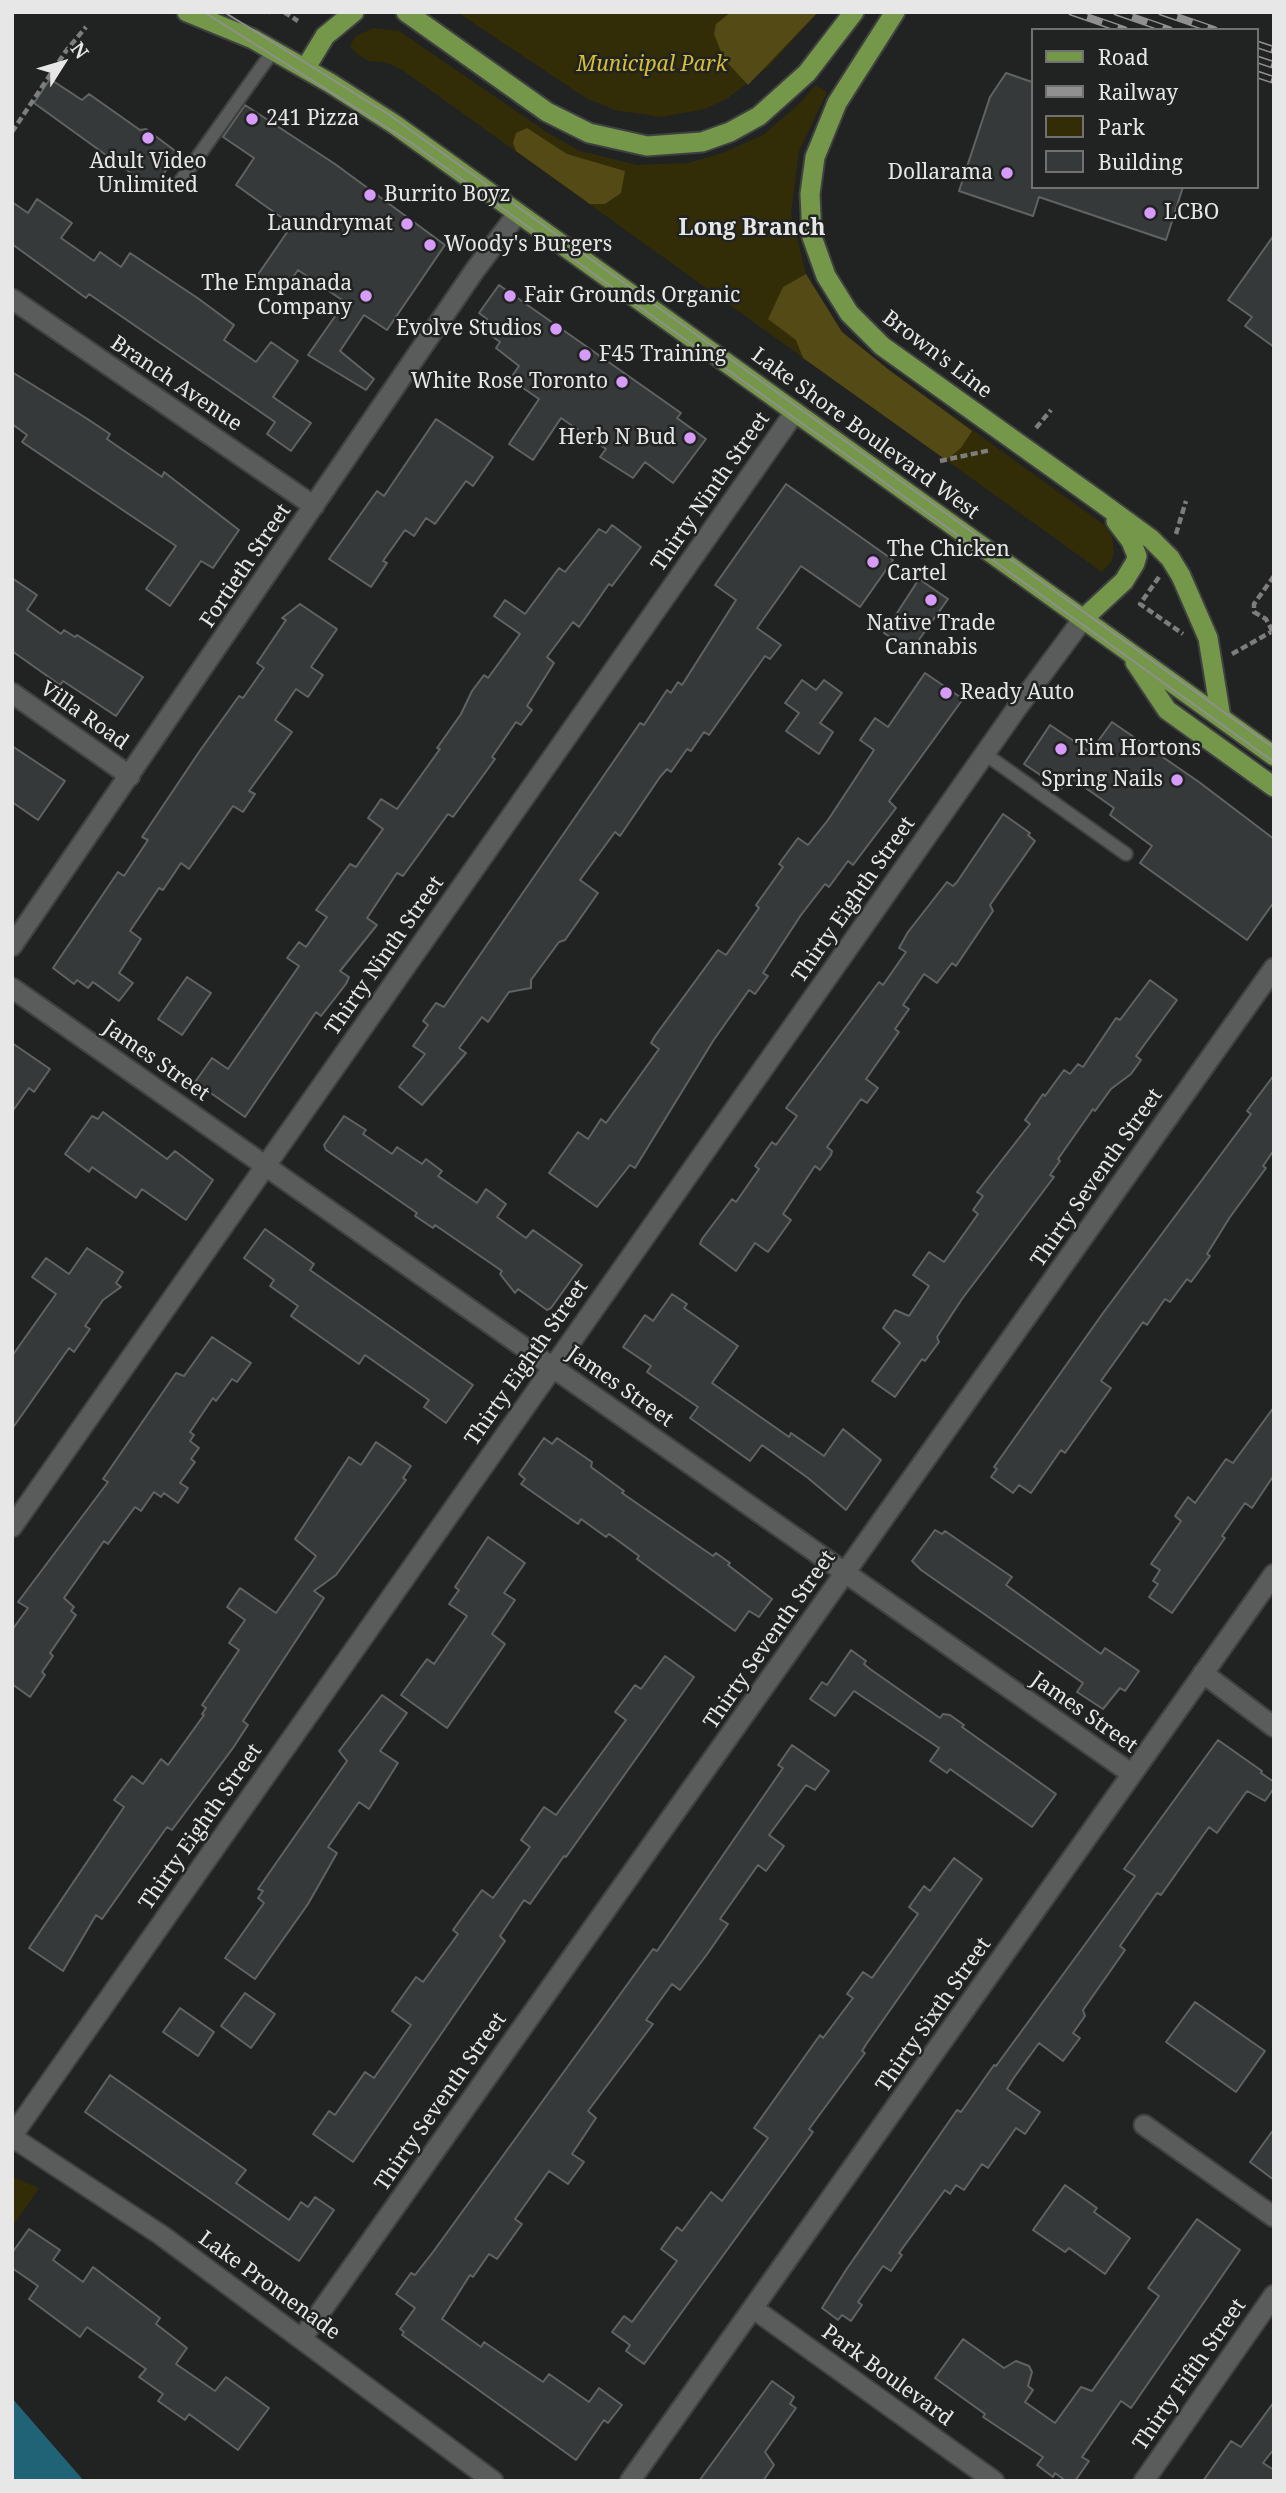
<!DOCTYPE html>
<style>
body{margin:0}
#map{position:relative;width:1286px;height:2493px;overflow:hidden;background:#212322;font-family:"Noto Serif",serif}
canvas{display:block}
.frame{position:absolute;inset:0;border:14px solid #e6e7e6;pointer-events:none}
.legend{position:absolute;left:1031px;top:28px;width:228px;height:161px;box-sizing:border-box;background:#212322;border:2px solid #707170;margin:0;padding:9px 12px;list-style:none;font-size:21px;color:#e6e7e6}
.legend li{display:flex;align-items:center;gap:14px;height:35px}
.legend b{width:35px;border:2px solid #707170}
.north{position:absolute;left:28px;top:28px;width:70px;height:70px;-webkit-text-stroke:5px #212322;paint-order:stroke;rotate:53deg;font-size:19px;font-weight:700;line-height:28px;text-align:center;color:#e6e7e6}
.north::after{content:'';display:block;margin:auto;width:24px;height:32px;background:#e6e7e6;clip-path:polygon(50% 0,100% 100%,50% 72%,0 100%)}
</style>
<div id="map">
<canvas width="1286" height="2493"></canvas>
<div class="frame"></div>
<ul class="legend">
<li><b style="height:9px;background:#75974a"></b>Road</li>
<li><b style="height:9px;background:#8f908f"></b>Railway</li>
<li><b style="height:19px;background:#332d07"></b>Park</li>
<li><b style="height:19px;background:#363939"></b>Building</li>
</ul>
<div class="north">N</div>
</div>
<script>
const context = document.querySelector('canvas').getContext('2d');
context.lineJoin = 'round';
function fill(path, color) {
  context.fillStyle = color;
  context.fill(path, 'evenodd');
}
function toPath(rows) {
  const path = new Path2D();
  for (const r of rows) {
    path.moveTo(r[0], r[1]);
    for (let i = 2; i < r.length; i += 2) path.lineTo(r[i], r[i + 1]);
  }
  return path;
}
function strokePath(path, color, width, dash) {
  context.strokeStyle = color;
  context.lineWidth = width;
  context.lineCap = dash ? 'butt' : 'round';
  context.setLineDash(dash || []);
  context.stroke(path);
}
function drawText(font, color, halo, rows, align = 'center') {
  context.font = font + ' "Noto Serif",serif';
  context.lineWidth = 5;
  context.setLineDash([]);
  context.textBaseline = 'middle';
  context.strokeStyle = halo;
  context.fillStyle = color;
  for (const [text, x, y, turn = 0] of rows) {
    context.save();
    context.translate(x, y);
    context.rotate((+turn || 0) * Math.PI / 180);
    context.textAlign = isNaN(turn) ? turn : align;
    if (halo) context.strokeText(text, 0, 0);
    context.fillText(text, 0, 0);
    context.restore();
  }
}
const green = toPath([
 [457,12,818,12,769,66,728,98,705,109,661,117,615,110,586,98],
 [373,28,399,31,548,133,580,151,637,165,688,163,723,153,763,135,798,105,816,85,827,92,799,151,791,213,806,274,820,301,842,332,889,370,1104,525,1112,537,1114,550,1112,561,1102,572,401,69,384,62,368,61,356,53,350,46,355,37],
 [12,2177,39,2188,12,2227]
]);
const forest = toPath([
 [731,12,818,12,748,85,724,59,714,34,716,24],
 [527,128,567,154,625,171,621,193,605,204,590,204,516,151,513,143,516,133],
 [806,274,842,332,889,370,972,431,961,448,946,460,803,358,796,340,768,319,783,287]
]);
const water = toPath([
 [12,2398,84,2481,12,2481]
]);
const building = toPath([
 [1006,73,1032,82,1032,187,1183,187,1166,240,1039,197,1033,216,959,191,990,97,1006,73],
 [50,79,82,100,89,94,140,130,146,129,178,153,153,189,34,103,50,79],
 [245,105,335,164,445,245,387,330,364,315,340,351,374,379,366,390,308,355,345,302,298,270,282,293,257,276,292,225,236,185,254,158,223,137,245,105],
 [37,199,72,223,61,238,94,261,100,252,121,267,130,253,199,299,234,325,224,340,256,362,271,342,298,361,273,397,311,423,291,451,267,434,275,422,89,294,86,298,12,244,12,202,28,213,37,199],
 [1274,235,1274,347,1245,326,1252,317,1228,300,1274,235],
 [499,285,681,413,677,418,706,439,673,483,645,462,633,478,600,457,606,449,561,418,533,460,509,444,539,399,510,379,519,366,496,348,500,342,481,328,487,319,479,313,499,285],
 [12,372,86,418,110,434,107,439,162,477,164,472,239,530,213,568,201,561,170,606,146,589,176,546,22,442,27,435,12,424,12,372],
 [436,419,493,457,473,486,466,481,435,524,426,518,414,536,405,530,383,561,387,563,371,587,329,559,377,491,384,496,436,419],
 [786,484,893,560,860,607,801,566,757,628,781,645,770,659,765,656,709,735,704,732,691,751,687,749,671,772,667,769,660,777,620,836,615,832,580,880,598,893,565,940,559,942,531,980,531,988,509,992,488,1022,482,1017,459,1048,466,1053,422,1105,399,1087,425,1054,413,1046,428,1025,423,1021,436,1003,444,1007,640,723,644,725,667,690,671,693,678,682,682,685,736,600,715,585,786,484],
 [612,525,641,547,612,586,609,584,579,627,573,622,547,657,554,663,527,706,532,710,521,725,516,722,492,757,495,759,453,817,448,814,403,876,397,873,367,918,377,925,340,971,349,977,346,984,321,1016,316,1012,245,1117,195,1082,212,1058,228,1069,299,966,287,958,299,942,306,947,327,917,316,910,350,864,356,867,383,829,368,818,381,799,397,809,440,749,437,748,461,714,472,691,484,675,488,678,520,634,494,616,505,600,525,614,559,568,565,572,599,529,606,533,612,525],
 [12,578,37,595,27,610,61,634,64,630,75,637,77,635,143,677,116,716,63,681,60,685,12,651,12,578],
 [919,579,948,599,911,651,884,633,919,579],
 [300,604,337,629,311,667,323,675,308,697,296,689,275,720,292,732,249,791,255,794,243,812,233,806,189,869,181,863,163,890,159,888,130,931,141,939,119,973,133,983,119,1001,93,982,88,988,77,980,74,984,53,968,118,872,124,876,148,840,142,837,199,752,239,696,243,698,264,668,257,663,286,620,282,618,300,604],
 [925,673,963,699,889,801,896,808,853,865,848,861,829,887,825,884,801,915,763,973,768,976,755,994,749,990,713,1041,635,1168,630,1165,597,1207,549,1173,578,1132,588,1139,601,1119,606,1123,659,1049,651,1043,655,1036,718,950,726,955,759,908,756,905,783,867,779,864,798,838,808,845,828,820,874,750,860,740,875,718,888,727,925,673],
 [802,680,816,690,824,680,842,693,820,723,833,732,819,754,786,731,799,713,785,703,802,680],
 [1112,722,1199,782,1274,839,1274,902,1247,940,1140,863,1152,846,1110,815,1114,808,1070,777,1061,789,1024,764,1050,725,1090,752,1112,722],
 [12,746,65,781,38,820,12,802,12,746],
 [1003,814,1030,833,1028,835,1035,841,990,905,993,911,956,966,952,963,937,983,924,974,903,1005,909,1009,895,1029,899,1032,866,1079,878,1088,867,1103,861,1099,827,1147,832,1151,831,1155,820,1170,815,1166,783,1214,791,1220,776,1241,768,1252,755,1243,736,1271,700,1244,702,1239,732,1199,736,1202,759,1169,755,1166,772,1142,776,1145,797,1116,786,1108,879,982,883,985,906,952,899,948,908,932,947,882,953,886,957,882,1003,814],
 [187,977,211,993,182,1035,158,1019,187,977],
 [1150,980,1177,1000,1136,1056,1141,1060,1131,1074,1111,1089,1095,1111,1093,1109,1058,1159,1060,1161,1050,1175,1054,1177,962,1299,937,1337,939,1342,925,1361,922,1359,895,1397,872,1381,900,1343,883,1328,895,1310,909,1316,929,1286,913,1275,929,1252,944,1262,978,1214,973,1210,983,1196,977,1192,1030,1124,1025,1120,1043,1094,1045,1096,1064,1070,1070,1074,1078,1064,1083,1067,1116,1018,1120,1020,1150,980],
 [12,1043,50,1069,34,1092,29,1088,12,1112,12,1043],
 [1274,1075,1274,1150,1263,1166,1266,1168,1230,1217,1207,1254,1210,1256,1194,1278,1191,1282,1187,1279,1170,1302,1165,1299,1147,1325,1143,1322,1101,1381,1111,1388,1065,1453,1061,1450,1031,1493,1019,1485,1013,1493,991,1477,997,1469,994,1467,1103,1313,1251,1114,1247,1111,1274,1075],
 [103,1112,167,1159,175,1151,213,1180,186,1220,142,1189,136,1198,92,1167,89,1172,65,1154,92,1116,98,1119,103,1112],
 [344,1116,366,1130,363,1134,392,1154,397,1147,422,1164,426,1159,442,1171,438,1176,477,1203,486,1189,506,1204,497,1217,526,1238,533,1230,582,1265,551,1308,547,1310,518,1289,515,1293,500,1274,502,1271,435,1225,433,1228,415,1216,417,1213,326,1150,324,1145,344,1116],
 [265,1229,314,1264,310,1270,473,1385,446,1423,424,1407,429,1400,365,1355,359,1364,291,1316,298,1306,270,1286,274,1280,244,1258,265,1229],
 [87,1248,123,1272,116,1283,121,1287,103,1300,85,1326,90,1329,74,1352,69,1348,12,1429,12,1356,56,1294,32,1277,46,1258,69,1274,87,1248],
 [672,1294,687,1304,684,1308,738,1346,712,1383,789,1437,791,1433,824,1456,843,1429,881,1460,846,1510,808,1478,762,1445,750,1461,690,1418,698,1407,647,1372,651,1366,623,1347,645,1315,653,1321,672,1294],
 [212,1337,251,1363,237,1382,232,1379,216,1401,213,1398,190,1432,194,1435,190,1441,199,1448,191,1459,195,1462,180,1483,188,1488,178,1503,164,1493,161,1497,154,1492,141,1511,135,1507,108,1544,104,1541,64,1598,74,1607,71,1611,76,1615,50,1653,53,1656,42,1672,45,1675,30,1697,12,1684,12,1630,28,1608,18,1602,108,1482,103,1479,176,1373,184,1376,212,1337],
 [1274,1407,1274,1475,1252,1508,1245,1503,1222,1536,1225,1538,1172,1613,1149,1597,1158,1584,1153,1581,1160,1570,1151,1564,1181,1521,1175,1516,1188,1497,1195,1503,1226,1459,1233,1463,1274,1407],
 [544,1438,552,1444,557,1438,592,1462,591,1467,624,1491,622,1493,713,1556,716,1553,730,1563,728,1565,772,1599,759,1617,749,1611,735,1631,637,1559,639,1556,609,1534,606,1537,581,1519,578,1524,521,1484,525,1479,519,1474,544,1438],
 [376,1442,411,1466,403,1478,406,1480,336,1575,314,1591,324,1598,243,1721,248,1725,233,1748,172,1830,167,1827,102,1919,96,1915,63,1971,29,1948,124,1807,114,1800,132,1776,143,1784,161,1759,168,1765,204,1715,202,1714,206,1708,202,1705,239,1650,229,1643,245,1620,227,1607,240,1588,276,1613,316,1556,295,1539,349,1457,361,1465,376,1442],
 [935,1530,942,1534,945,1531,1012,1577,1006,1585,1101,1654,1105,1648,1139,1671,1125,1691,1120,1688,1103,1709,1077,1692,1083,1683,921,1570,912,1561,935,1530],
 [488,1537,525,1563,504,1593,515,1600,492,1634,505,1644,447,1728,401,1695,427,1659,434,1664,467,1616,449,1604,459,1590,455,1587,488,1537],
 [851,1650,866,1661,864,1664,870,1669,940,1718,943,1714,950,1715,964,1725,962,1727,1056,1794,1032,1827,950,1769,947,1773,930,1761,939,1748,854,1691,835,1716,810,1699,822,1682,827,1685,851,1650],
 [665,1656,694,1677,566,1857,564,1856,530,1904,524,1900,500,1936,505,1941,353,2162,313,2134,329,2111,335,2115,365,2072,374,2078,411,2025,392,2011,416,1977,423,1982,458,1934,453,1930,482,1890,493,1898,530,1847,521,1840,544,1807,556,1815,626,1720,615,1712,635,1685,641,1689,665,1656],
 [382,1695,407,1713,380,1751,398,1763,369,1809,359,1802,328,1847,337,1853,308,1904,255,1979,225,1958,264,1903,258,1898,263,1891,258,1889,347,1761,339,1751,382,1695],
 [1218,1740,1262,1771,1261,1773,1274,1782,1274,1788,1265,1801,1247,1791,1217,1833,1209,1827,1161,1895,1157,1893,1120,1946,1125,1950,1083,2010,1085,2016,1073,2033,1080,2038,1063,2061,1039,2043,1013,2079,1007,2089,1040,2112,1025,2134,1016,2128,988,2168,982,2164,964,2190,956,2185,950,2194,945,2190,899,2253,902,2255,891,2271,883,2266,858,2302,862,2305,851,2321,842,2315,838,2320,822,2308,846,2270,957,2110,961,2112,994,2065,996,2066,1135,1876,1124,1869,1218,1740],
 [792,1745,829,1771,815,1790,806,1785,769,1835,784,1846,766,1871,758,1865,720,1919,728,1924,708,1953,680,1990,672,1984,646,2020,653,2024,588,2111,596,2118,572,2154,584,2162,568,2184,549,2171,515,2219,522,2224,497,2259,489,2254,473,2277,470,2275,442,2319,481,2347,484,2342,543,2382,549,2374,589,2402,599,2388,622,2405,608,2423,604,2420,576,2460,402,2335,404,2332,400,2329,415,2308,396,2294,411,2273,415,2275,433,2252,653,1949,657,1951,783,1768,778,1765,792,1745],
 [954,1858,982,1879,867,2043,862,2051,865,2053,809,2129,813,2132,644,2364,626,2351,630,2345,612,2332,624,2316,632,2322,677,2261,661,2249,677,2227,682,2231,711,2192,722,2201,768,2138,754,2128,820,2035,823,2038,853,1998,847,1994,863,1972,872,1978,918,1914,909,1907,924,1886,930,1891,954,1858],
 [245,1993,275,2014,251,2048,221,2026,245,1993],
 [1195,2002,1265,2051,1236,2092,1166,2042,1195,2002],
 [180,2008,214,2032,198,2056,163,2032,180,2008],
 [110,2075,246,2170,236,2183,289,2220,301,2202,308,2207,315,2197,334,2210,299,2261,85,2112,110,2075],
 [1274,2129,1274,2180,1250,2162,1274,2129],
 [1065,2185,1097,2208,1094,2212,1130,2238,1105,2274,1069,2248,1065,2252,1033,2230,1065,2185],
 [1197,2219,1240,2250,1131,2408,1121,2401,1082,2457,1089,2461,1075,2481,1066,2481,1055,2473,1053,2477,1037,2465,1043,2457,983,2417,985,2414,935,2378,963,2339,1004,2368,1016,2361,1029,2366,1032,2372,1028,2386,1033,2390,1025,2402,1055,2423,1081,2387,1092,2391,1159,2296,1148,2288,1197,2219],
 [29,2229,60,2250,53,2260,83,2282,93,2267,160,2318,156,2324,187,2348,176,2364,215,2391,226,2377,269,2408,238,2450,189,2414,185,2420,158,2401,163,2394,139,2377,146,2369,87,2327,80,2337,29,2299,38,2286,12,2268,12,2253,29,2229],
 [772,2381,794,2397,790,2404,796,2408,765,2452,774,2465,763,2481,699,2481,772,2381],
 [1274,2402,1274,2449,1263,2463,1274,2470,1274,2481,1203,2481,1231,2441,1241,2447,1274,2402]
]);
const path = toPath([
 [284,12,298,21],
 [268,13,269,12],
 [12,132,66,51,86,27],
 [1036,428,1051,410],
 [940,461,991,450],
 [1176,534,1186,501],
 [1274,576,1254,604,1254,612,1266,619,1274,634],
 [1159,577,1140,604,1183,634],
 [1232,654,1271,632]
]);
const service = toPath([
 [177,186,273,51],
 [985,754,1126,854]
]);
const minor = toPath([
 [12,299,314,506],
 [12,693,130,776],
 [12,946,475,270,518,213],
 [12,988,1132,1774],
 [12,1527,795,412],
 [1203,1673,1274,1727],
 [1144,2125,1274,2217],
 [12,2136,1017,708,1083,619],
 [12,2137,161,2235,493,2481],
 [754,2309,994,2481],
 [302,2338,1274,968],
 [630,2481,1274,1574],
 [1144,2481,1274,2295]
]);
const primary = toPath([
 [187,12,253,39,330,83,394,124,1274,756],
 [406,12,547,112,589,133,647,146,702,142,730,132,759,116,807,73,854,12],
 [895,12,837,103,815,157,810,194,812,237,826,276,849,313,882,346,1099,501,1151,539,1170,558,1181,576,1208,638,1221,718],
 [305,69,325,36,354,12],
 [1083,619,1124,581,1135,563,1137,556,1131,541,1116,521],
 [1135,662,1167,710,1274,787]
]);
const tram = toPath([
 [204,12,410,142,1274,762],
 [224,12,388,114,1274,748]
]);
const rail = toPath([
 [1072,12,1124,30],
 [1117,12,1169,30],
 [1162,12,1214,30],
 [1256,44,1274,50],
 [1256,59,1274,65],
 [1256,74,1274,80]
]);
const markers = [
 [252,119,7,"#d79bf9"],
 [148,138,7,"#d79bf9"],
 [1007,173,7,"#d79bf9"],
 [370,195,7,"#d79bf9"],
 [1150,213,7,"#d79bf9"],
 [407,224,7,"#d79bf9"],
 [430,245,7,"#d79bf9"],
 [366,296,7,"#d79bf9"],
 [510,296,7,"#d79bf9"],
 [556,329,7,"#d79bf9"],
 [585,355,7,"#d79bf9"],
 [622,382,7,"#d79bf9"],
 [690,438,7,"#d79bf9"],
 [873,562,7,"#d79bf9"],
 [931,600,7,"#d79bf9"],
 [946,693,7,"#d79bf9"],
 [1061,749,7,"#d79bf9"],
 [1177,780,7,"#d79bf9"]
];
const parkNames = [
 ["Municipal Park",652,65]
];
const poiNames = [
 ["241 Pizza",266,119],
 ["Adult Video",148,162,"center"],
 ["Unlimited",148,186,"center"],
 ["Dollarama",993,173,"right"],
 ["Burrito Boyz",384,195],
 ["LCBO",1164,213],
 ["Laundrymat",393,224,"right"],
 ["Woody's Burgers",444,245],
 ["The Empanada",352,284,"right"],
 ["Company",352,308,"right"],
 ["Fair Grounds Organic",524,296],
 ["Evolve Studios",542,329,"right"],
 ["F45 Training",599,355],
 ["White Rose Toronto",608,382,"right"],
 ["Herb N Bud",676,438,"right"],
 ["The Chicken",887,550],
 ["Cartel",887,574],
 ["Native Trade",931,624,"center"],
 ["Cannabis",931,648,"center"],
 ["Ready Auto",960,693],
 ["Tim Hortons",1075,749],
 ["Spring Nails",1163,780,"right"]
];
const streetNames = [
 ["Brown's Line",937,355,37],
 ["Branch Avenue",176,384,34],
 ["Lake Shore Boulevard West",865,434,36],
 ["Thirty Ninth Street",711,492,-55],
 ["Fortieth Street",246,566,-56],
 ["Villa Road",84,716,35],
 ["Thirty Eighth Street",854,900,-55],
 ["Thirty Ninth Street",385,956,-55],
 ["James Street",156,1061,35],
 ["Thirty Seventh Street",1097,1178,-55],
 ["Thirty Eighth Street",527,1363,-55],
 ["James Street",620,1387,35],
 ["Thirty Seventh Street",770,1640,-55],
 ["James Street",1084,1713,35],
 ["Thirty Eighth Street",201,1827,-55],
 ["Thirty Sixth Street",934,2015,-55],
 ["Thirty Seventh Street",441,2102,-55],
 ["Lake Promenade",269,2286,36],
 ["Thirty Fifth Street",1190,2375,-55],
 ["Park Boulevard",887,2376,36]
];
const neighbourhoodNames = [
 ["Long Branch",752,228]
];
fill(green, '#332d07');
fill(forest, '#544a15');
fill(water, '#206377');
fill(building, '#363939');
strokePath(building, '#5f6362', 2);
strokePath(service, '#3f4140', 16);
strokePath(minor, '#3f4140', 23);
strokePath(primary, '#3f4140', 23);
strokePath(path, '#7c7d7c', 4.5, [7, 3.5]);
strokePath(service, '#595c5a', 12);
strokePath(minor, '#595c5a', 19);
strokePath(primary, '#75974a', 19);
strokePath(tram, '#8f908f', 2);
strokePath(rail, '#8f908f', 8);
strokePath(rail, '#212322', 5, [16]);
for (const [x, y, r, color] of markers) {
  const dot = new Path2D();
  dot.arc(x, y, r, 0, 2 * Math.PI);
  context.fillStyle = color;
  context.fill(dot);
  strokePath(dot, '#212322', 2.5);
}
drawText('italic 21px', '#d6bf34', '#212322', parkNames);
drawText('21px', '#e6e7e6', '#212322', poiNames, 'left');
drawText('21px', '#e6e7e6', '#212322', streetNames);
drawText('bold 23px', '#e6e7e6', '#212322', neighbourhoodNames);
</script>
